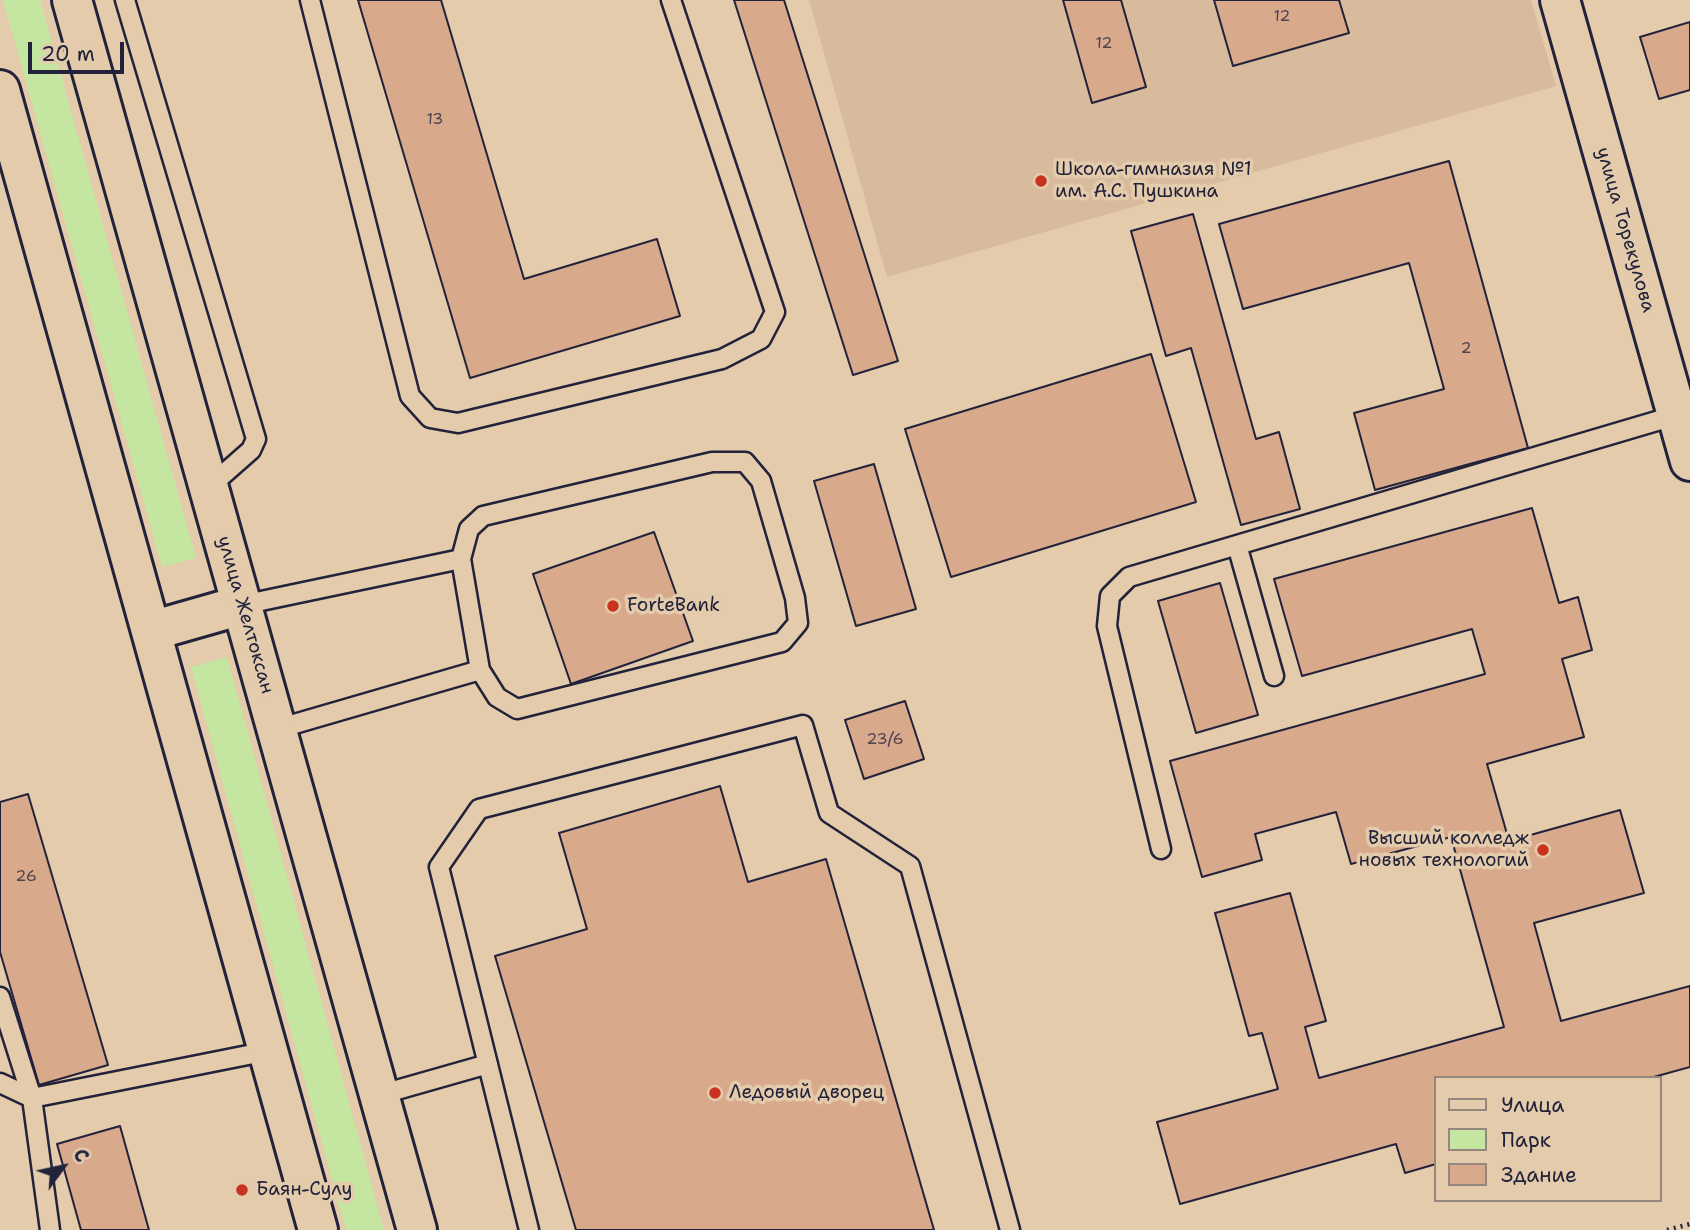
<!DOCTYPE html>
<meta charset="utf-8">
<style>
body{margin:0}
#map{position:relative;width:1690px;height:1230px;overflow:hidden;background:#e3cbab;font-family:"Shantell Sans",sans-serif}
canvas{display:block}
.legend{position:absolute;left:1434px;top:1076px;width:228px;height:126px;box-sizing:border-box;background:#e3cbab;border:2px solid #96877e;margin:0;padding:9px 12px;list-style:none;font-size:21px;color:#22223b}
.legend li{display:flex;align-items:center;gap:14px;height:35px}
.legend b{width:35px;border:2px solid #96877e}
.north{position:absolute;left:28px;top:1132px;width:70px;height:70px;-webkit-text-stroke:5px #e3cbab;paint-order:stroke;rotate:57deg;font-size:19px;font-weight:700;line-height:28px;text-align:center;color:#22223b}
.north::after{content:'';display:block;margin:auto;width:24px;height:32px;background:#22223b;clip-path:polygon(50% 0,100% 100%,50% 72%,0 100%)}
.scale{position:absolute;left:28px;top:42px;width:96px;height:32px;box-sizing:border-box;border:4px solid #22223b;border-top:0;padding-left:9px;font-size:21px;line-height:24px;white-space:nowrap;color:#22223b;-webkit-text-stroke:5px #e3cbab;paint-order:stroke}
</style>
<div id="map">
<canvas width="1690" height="1230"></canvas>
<ul class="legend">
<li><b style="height:9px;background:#e3cbab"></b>Улица</li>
<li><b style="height:19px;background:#c4e6a0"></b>Парк</li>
<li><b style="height:19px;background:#d9a98b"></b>Здание</li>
</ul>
<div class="north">С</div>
<div class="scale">20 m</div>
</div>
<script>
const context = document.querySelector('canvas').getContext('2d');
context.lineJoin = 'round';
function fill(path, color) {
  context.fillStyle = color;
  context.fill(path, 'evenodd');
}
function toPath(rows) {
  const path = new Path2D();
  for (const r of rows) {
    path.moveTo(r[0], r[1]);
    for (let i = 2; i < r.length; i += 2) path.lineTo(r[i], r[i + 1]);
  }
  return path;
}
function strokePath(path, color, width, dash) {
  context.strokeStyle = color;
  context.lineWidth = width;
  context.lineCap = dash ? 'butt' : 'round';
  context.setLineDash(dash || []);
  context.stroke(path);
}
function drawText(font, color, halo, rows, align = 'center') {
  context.font = font + ' "Shantell Sans",sans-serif';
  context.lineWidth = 7;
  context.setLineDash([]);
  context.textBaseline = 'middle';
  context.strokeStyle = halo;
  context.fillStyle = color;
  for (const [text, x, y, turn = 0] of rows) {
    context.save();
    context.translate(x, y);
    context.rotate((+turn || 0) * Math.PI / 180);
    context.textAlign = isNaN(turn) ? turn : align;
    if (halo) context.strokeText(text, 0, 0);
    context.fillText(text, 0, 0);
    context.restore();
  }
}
const built = toPath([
 [809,0,1531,0,1556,86,887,277]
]);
const green = toPath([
 [3,0,40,0,196,558,162,567],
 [227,657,384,1230,346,1230,191,667]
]);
const building = toPath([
 [358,0,441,0,524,279,657,239,680,316,470,378,358,0],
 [734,0,784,0,898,361,853,375,734,0],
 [1063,0,1121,0,1146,87,1092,103,1063,0],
 [1214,0,1339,0,1349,33,1233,66,1214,0],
 [1690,22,1690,90,1659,99,1640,37,1690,22],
 [1449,161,1528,448,1375,490,1354,413,1444,389,1409,263,1243,309,1219,224,1449,161],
 [1193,214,1256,439,1279,432,1300,509,1241,525,1191,348,1166,356,1131,231,1193,214],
 [1151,354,1196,502,951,577,905,429,1151,354],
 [874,464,916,609,856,626,814,481,874,464],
 [1532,508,1559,603,1578,597,1592,650,1562,659,1584,737,1487,764,1509,841,1620,810,1644,893,1534,923,1561,1021,1690,986,1690,1067,1650,1078,1436,1078,1436,1164,1405,1173,1396,1144,1180,1204,1157,1122,1278,1089,1262,1033,1249,1036,1215,913,1290,893,1326,1021,1305,1027,1319,1078,1504,1027,1451,837,1351,864,1336,812,1255,834,1262,860,1202,877,1170,761,1485,674,1472,629,1302,676,1274,579,1532,508],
 [654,532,693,641,571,684,533,574,654,532],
 [1220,583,1258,715,1196,733,1158,601,1220,583],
 [905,701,924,759,864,779,845,720,905,701],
 [720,786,748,882,826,859,934,1230,576,1230,495,956,587,929,559,833,720,786],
 [28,794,108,1065,39,1085,0,952,0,802,28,794],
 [120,1126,149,1230,81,1230,57,1144,120,1126]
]);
const path = toPath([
 [1667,1230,1690,1224]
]);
const lane = toPath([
 [125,0,256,439,251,450,209,487],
 [310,0,410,396,430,418,458,423,722,359,761,339,775,312,671,0],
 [1237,545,1274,676],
 [461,559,480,670],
 [242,605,461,559,469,529,483,516,712,462,745,462,761,481,795,598,798,623,782,642,517,709,497,697,480,670,277,729],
 [1161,849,1107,626,1110,596,1129,577,1677,415],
 [0,997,32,1098,50,1230],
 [0,1083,32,1098,268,1051],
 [379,1095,488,1064],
 [529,1230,439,867,479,809,803,725,829,813,910,866,1010,1230]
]);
const secondary = toPath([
 [72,0,417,1230],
 [1560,0,1690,461],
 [0,90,318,1230],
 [151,631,242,605]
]);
const markers = [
 [1041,181,7,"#c8321e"],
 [613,606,7,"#c8321e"],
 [1543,850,7,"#c8321e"],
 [715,1093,7,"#c8321e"],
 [242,1190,7,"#c8321e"]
];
const numberNames = [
 ["12",1282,17],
 ["12",1104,44],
 ["13",435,120],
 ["2",1466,349],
 ["23/6",885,740],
 ["26",26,877]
];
const poiNames = [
 ["Школа-гимназия №1",1055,170],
 ["им. А.С. Пушкина",1055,192],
 ["ForteBank",627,606],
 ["Высший колледж",1529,839,"right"],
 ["новых технологий",1529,861,"right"],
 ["Ледовый дворец",729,1093],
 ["Баян-Сулу",256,1190]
];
const streetNames = [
 ["улица Торекулова",1625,230,74],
 ["улица Желтоксан",245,615,74]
];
fill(built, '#d8bb9d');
fill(green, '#c4e6a0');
fill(building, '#d9a98b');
strokePath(building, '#22223b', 2);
strokePath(lane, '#22223b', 23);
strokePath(secondary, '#22223b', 44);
strokePath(path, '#22223b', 4.5, [2, 5]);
strokePath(lane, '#e3cbab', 18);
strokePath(secondary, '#e3cbab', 38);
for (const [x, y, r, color] of markers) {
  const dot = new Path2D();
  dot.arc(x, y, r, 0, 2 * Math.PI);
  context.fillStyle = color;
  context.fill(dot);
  strokePath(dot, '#e3cbab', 2.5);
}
drawText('16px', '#50444f', null, numberNames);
drawText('19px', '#22223b', '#e3cbab', poiNames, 'left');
drawText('19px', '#22223b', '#e3cbab', streetNames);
</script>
